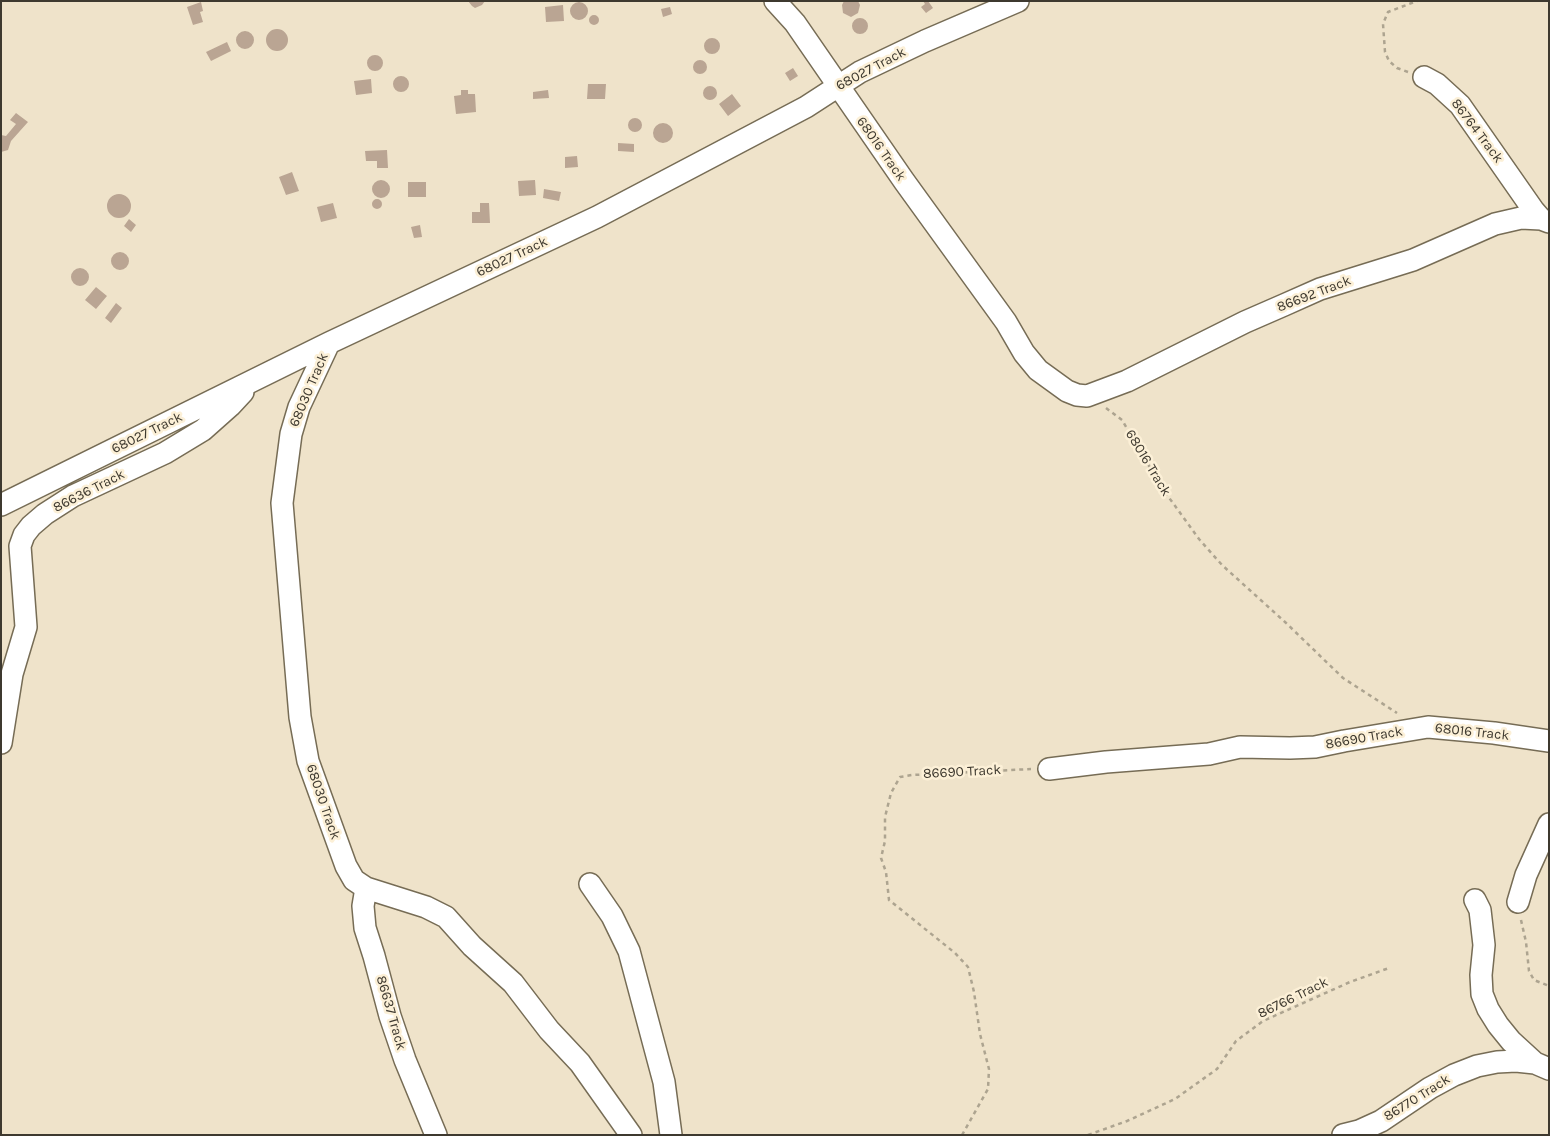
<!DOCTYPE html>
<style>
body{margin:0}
#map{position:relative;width:1550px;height:1136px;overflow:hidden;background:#efe3ca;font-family:Karla,sans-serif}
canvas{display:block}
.frame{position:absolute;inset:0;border:2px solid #3e392f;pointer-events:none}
</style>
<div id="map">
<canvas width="1550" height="1136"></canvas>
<div class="frame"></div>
</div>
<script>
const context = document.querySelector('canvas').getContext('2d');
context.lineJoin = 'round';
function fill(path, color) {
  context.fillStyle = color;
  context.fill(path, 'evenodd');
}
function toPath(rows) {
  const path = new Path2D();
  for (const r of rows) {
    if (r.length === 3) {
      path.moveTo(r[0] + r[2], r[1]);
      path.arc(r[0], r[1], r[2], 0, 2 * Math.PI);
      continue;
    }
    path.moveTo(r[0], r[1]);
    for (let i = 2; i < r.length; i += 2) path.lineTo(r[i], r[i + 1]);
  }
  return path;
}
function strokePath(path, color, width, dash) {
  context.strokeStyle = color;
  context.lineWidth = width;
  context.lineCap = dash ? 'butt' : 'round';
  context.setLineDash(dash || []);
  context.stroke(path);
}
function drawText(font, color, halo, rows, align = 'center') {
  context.font = font + ' Karla,sans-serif';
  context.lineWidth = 5;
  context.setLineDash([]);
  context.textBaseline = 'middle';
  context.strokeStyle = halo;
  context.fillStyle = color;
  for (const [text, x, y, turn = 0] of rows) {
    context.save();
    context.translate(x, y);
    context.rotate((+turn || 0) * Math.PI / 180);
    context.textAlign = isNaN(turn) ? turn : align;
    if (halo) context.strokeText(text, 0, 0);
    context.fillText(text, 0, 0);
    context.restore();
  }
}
const building = toPath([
 [468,1,485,1,482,5,475,8,472,6],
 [844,1,858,1,860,5,858,13,851,17,843,13,842,5],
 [923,1,928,1,933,8,926,13,921,7,925,4],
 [579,11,9],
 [201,2,203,11,200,12,203,22,193,25,187,7],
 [563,5,564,21,546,22,545,7],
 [670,7,672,14,663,17,661,9],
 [594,20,5],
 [860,26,8],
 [277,40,11],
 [245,40,9],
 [712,46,8],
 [227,42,231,51,211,61,206,52],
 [375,63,8],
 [700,67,7],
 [793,68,798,76,790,81,785,73],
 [401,84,8],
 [371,79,372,93,356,95,354,81],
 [588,84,606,84,605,99,587,99],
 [710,93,7],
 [461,90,468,90,468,94,475,94,476,112,456,114,454,96,461,95],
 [548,90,549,98,533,99,533,92],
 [732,94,741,106,728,116,719,104],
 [16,113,28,122,11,141,8,150,1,152,1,135,6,136,16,124,10,120],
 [635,125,7],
 [663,133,10],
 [618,143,634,144,634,152,618,151],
 [387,150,388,168,377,168,377,161,366,161,365,151],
 [577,156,578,167,565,168,565,157],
 [292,172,299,191,286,195,279,177],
 [535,180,536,195,519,196,518,181],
 [381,189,9],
 [408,182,426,182,426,197,408,197],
 [544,189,561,192,559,201,543,198],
 [119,206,12],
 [377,204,5],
 [333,203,337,218,321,222,317,207],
 [480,203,489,203,490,223,472,223,472,212,480,212],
 [129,219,136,225,131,232,124,226],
 [420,225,422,237,414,238,411,227],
 [120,261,9],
 [80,277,9],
 [96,287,107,296,96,309,85,300],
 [116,303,122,308,111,323,105,318]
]);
const path = toPath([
 [1408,72,1397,68,1389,61,1385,52,1383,24,1388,12,1417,1],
 [1106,408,1122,420,1162,488,1199,539,1222,565,1285,622,1343,678,1397,713],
 [1521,920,1526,942,1529,971,1534,980,1549,986],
 [962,1135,988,1089,989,1069,980,1034,974,992,968,967,955,953,889,900,886,872,881,858,885,841,885,817,891,793,900,777,912,775,1031,769],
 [1088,1135,1127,1121,1175,1099,1217,1069,1236,1041,1263,1021,1350,982,1389,968]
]);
const minor = toPath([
 [775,1,795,23,904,181,1006,322,1024,353,1038,370,1067,391,1077,395,1087,396,1127,381,1245,322,1284,305,1320,289,1413,260,1495,224,1521,218,1541,219,1549,222],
 [1424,77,1437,84,1460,105,1534,211,1541,219],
 [329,343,299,407,291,434,282,503,300,717,308,761,346,866,354,880,366,888,426,907,446,917,472,946,513,983,549,1030,580,1063,631,1135],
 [1,505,329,343,597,217,806,107,860,72,925,41,1018,1],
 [1,743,12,674,26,627,20,546,24,535,31,526,45,514,73,496,165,453,203,430,230,406,243,392],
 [1049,769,1106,762,1209,754,1240,747,1290,748,1315,747,1344,741,1428,727,1494,733,1549,741],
 [590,884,612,916,629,951,664,1082,671,1135],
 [366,888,363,906,365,928,374,956,390,1016,405,1060,436,1135],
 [1475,900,1480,910,1484,945,1481,975,1482,994,1488,1009,1498,1025,1511,1041,1535,1063],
 [1518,902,1526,875,1549,824],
 [1343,1135,1359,1131,1381,1121,1430,1088,1454,1075,1477,1066,1497,1062,1516,1061,1535,1063,1549,1069]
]);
const streetNames = [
 ["68027 Track",871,69,-28],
 ["86764 Track",1477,131,53],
 ["68016 Track",881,149,55],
 ["68027 Track",512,257,-25],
 ["86692 Track",1314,294,-21],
 ["68030 Track",309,390,-67],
 ["68027 Track",147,433,-26],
 ["68016 Track",1148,463,59],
 ["86636 Track",89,491,-27],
 ["68016 Track",1472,732,6],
 ["86690 Track",1364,738,-10],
 ["86690 Track",962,772,-3],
 ["68030 Track",323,802,71],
 ["86766 Track",1293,998,-26],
 ["86637 Track",391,1013,74],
 ["86770 Track",1417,1098,-32]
];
fill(building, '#baa593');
strokePath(minor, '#766c55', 24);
strokePath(path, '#ada490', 2.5, [4, 4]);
strokePath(minor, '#fff', 21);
drawText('14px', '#3e392f', '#fcf0d7', streetNames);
</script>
